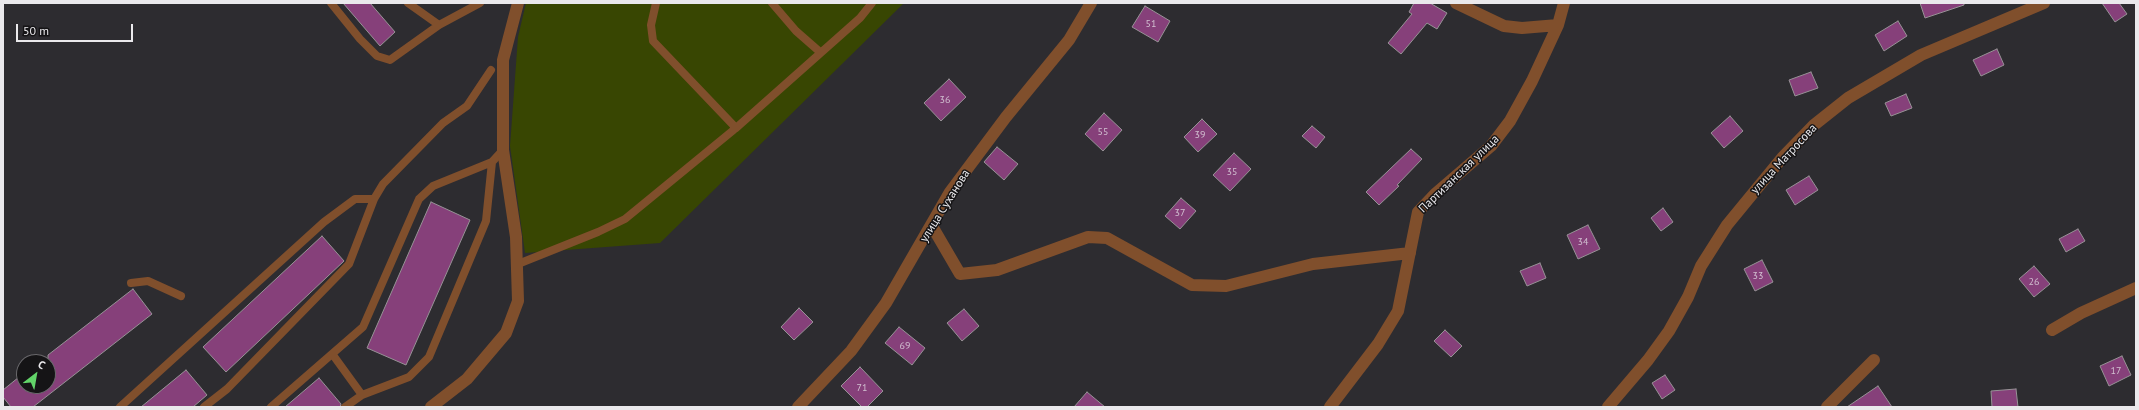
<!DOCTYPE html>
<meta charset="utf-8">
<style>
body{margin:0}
#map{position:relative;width:2139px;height:410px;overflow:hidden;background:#2d2c30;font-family:"PT Sans",sans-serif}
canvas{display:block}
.frame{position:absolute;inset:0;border:4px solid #eae9ec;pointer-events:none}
.north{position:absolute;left:16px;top:354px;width:40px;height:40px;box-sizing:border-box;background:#151416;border:1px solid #6a696c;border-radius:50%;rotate:31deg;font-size:11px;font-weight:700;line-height:16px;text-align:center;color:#eae9ec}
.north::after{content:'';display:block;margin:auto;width:14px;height:18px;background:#62d469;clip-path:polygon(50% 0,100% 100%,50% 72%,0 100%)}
.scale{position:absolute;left:16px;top:24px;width:117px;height:18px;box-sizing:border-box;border:2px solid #eae9ec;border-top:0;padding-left:5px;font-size:12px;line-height:14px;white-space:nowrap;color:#eae9ec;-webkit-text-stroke:3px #151416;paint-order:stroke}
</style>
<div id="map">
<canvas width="2139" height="410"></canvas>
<div class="frame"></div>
<div class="north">С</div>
<div class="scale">50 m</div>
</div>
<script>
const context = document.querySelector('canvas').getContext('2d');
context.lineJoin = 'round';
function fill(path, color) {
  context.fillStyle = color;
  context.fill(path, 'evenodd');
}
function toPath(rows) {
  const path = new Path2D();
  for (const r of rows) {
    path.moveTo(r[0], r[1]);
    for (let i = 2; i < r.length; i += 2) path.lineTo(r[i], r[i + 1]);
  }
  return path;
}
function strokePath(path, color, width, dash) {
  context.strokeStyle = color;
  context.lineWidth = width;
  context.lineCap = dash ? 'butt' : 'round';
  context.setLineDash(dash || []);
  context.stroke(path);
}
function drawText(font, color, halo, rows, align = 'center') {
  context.font = font + ' "PT Sans",sans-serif';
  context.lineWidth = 3;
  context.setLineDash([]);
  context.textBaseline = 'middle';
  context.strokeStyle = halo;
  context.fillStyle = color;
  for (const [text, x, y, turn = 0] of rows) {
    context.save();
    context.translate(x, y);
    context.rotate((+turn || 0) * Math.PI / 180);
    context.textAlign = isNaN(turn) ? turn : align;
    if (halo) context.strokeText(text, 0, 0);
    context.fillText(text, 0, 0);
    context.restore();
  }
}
const green = toPath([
 [526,3,904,3,660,243,525,253,510,146,518,37]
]);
const building = toPath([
 [343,3,370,3,395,32,380,46,343,3],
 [1414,3,1430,3,1447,13,1437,29,1427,23,1401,54,1388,43,1412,14,1409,12,1414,3],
 [1920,3,1964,3,1964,5,1925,18,1920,3],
 [2102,3,2119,3,2127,14,2115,22,2102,3],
 [1145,6,1170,21,1158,42,1132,27,1145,6],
 [1898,21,1907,36,1884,51,1875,35,1898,21],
 [1997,49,2004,65,1981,76,1973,60,1997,49],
 [1811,72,1818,88,1795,96,1789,80,1811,72],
 [949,79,966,97,941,121,924,103,949,79],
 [1906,94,1912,108,1891,116,1885,103,1906,94],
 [1104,113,1122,130,1103,151,1085,134,1104,113],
 [1730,116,1743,131,1724,148,1711,133,1730,116],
 [1202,119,1217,134,1198,152,1184,137,1202,119],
 [1312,126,1325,137,1316,148,1302,136,1312,126],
 [997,147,1018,164,1004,180,984,162,997,147],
 [1411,149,1422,159,1397,185,1399,186,1379,205,1366,192,1411,149],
 [1234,153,1251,169,1230,191,1213,175,1234,153],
 [1809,176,1818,190,1795,205,1786,190,1809,176],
 [1181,198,1196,211,1180,229,1165,216,1181,198],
 [431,202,470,220,406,365,367,348,431,202],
 [1663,208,1673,222,1661,231,1651,218,1663,208],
 [1588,225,1600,249,1578,259,1567,235,1588,225],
 [2078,229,2085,241,2066,252,2059,239,2078,229],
 [322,236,344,261,226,372,203,347,322,236],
 [1762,260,1773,282,1755,291,1744,269,1762,260],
 [1540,263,1546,278,1527,286,1520,271,1540,263],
 [2034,266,2050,284,2034,297,2019,279,2034,266],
 [133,289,152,314,33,407,11,407,3,397,3,390,24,373,24,386,48,386,48,355,133,289],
 [799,308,813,322,794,340,781,327,799,308],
 [964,309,979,326,962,341,947,323,964,309],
 [899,327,925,348,912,365,885,343,899,327],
 [1445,330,1462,346,1451,357,1434,341,1445,330],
 [2122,356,2131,375,2109,386,2100,366,2122,356],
 [860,367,883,391,867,407,862,407,841,386,860,367],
 [186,370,207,395,193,407,141,407,186,370],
 [1665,375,1675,390,1662,399,1652,383,1665,375],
 [319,378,341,404,340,407,285,407,319,378],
 [1878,386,1892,407,1847,407,1878,386],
 [2016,389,2018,407,1992,407,1991,391,2016,389],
 [1087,392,1105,407,1074,407,1087,392]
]);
const lane = toPath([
 [331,3,360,39,377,56,390,60,439,25,480,3],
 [408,3,439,25],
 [656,3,651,25,653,41,736,128],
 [772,3,796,31,820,52],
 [518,264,598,232,625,219,736,128,860,18,872,3],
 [131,283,148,281,181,296],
 [333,355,362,395],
 [120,407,324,222,355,199,374,199],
 [204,407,227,389,349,264,374,199,383,184,443,123,467,106,491,70],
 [271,407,363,327,419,199,433,186,492,162],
 [345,407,362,395,409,377,429,357,486,221,492,162,503,150]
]);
const street = toPath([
 [1456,3,1504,26,1522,28,1558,25],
 [932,226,960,274,997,270,1088,237,1107,238,1192,285,1226,286,1313,264,1410,253],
 [2052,330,2081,313,2136,288],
 [431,407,467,379,506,333,518,301,516,237,503,150,503,60,518,3],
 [798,407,851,351,886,303,950,192,1006,117,1069,40,1091,3],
 [1330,407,1378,344,1398,311,1418,212,1435,194,1491,146,1510,121,1532,81,1558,25,1564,3],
 [1608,407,1648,360,1669,331,1688,297,1701,266,1727,225,1782,158,1814,125,1848,98,1921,55,2044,3],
 [1827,407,1874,360]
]);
const numberNames = [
 ["51",1151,24],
 ["36",945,100],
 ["55",1103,132],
 ["39",1200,135],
 ["35",1232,172],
 ["37",1180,213],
 ["34",1583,242],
 ["33",1758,276],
 ["26",2034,282],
 ["69",905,346],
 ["17",2116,371],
 ["71",862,388]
];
const streetNames = [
 ["улица Матросова",1784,159,-47],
 ["Партизанская улица",1459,174,-44],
 ["улица Суханова",945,206,-58]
];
fill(green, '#384602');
fill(building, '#86407a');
strokePath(building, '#979296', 1);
strokePath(lane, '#804f2c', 8);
strokePath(street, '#804f2c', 12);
drawText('10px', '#d1bfd0', null, numberNames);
drawText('12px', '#eae9ec', '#151416', streetNames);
</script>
